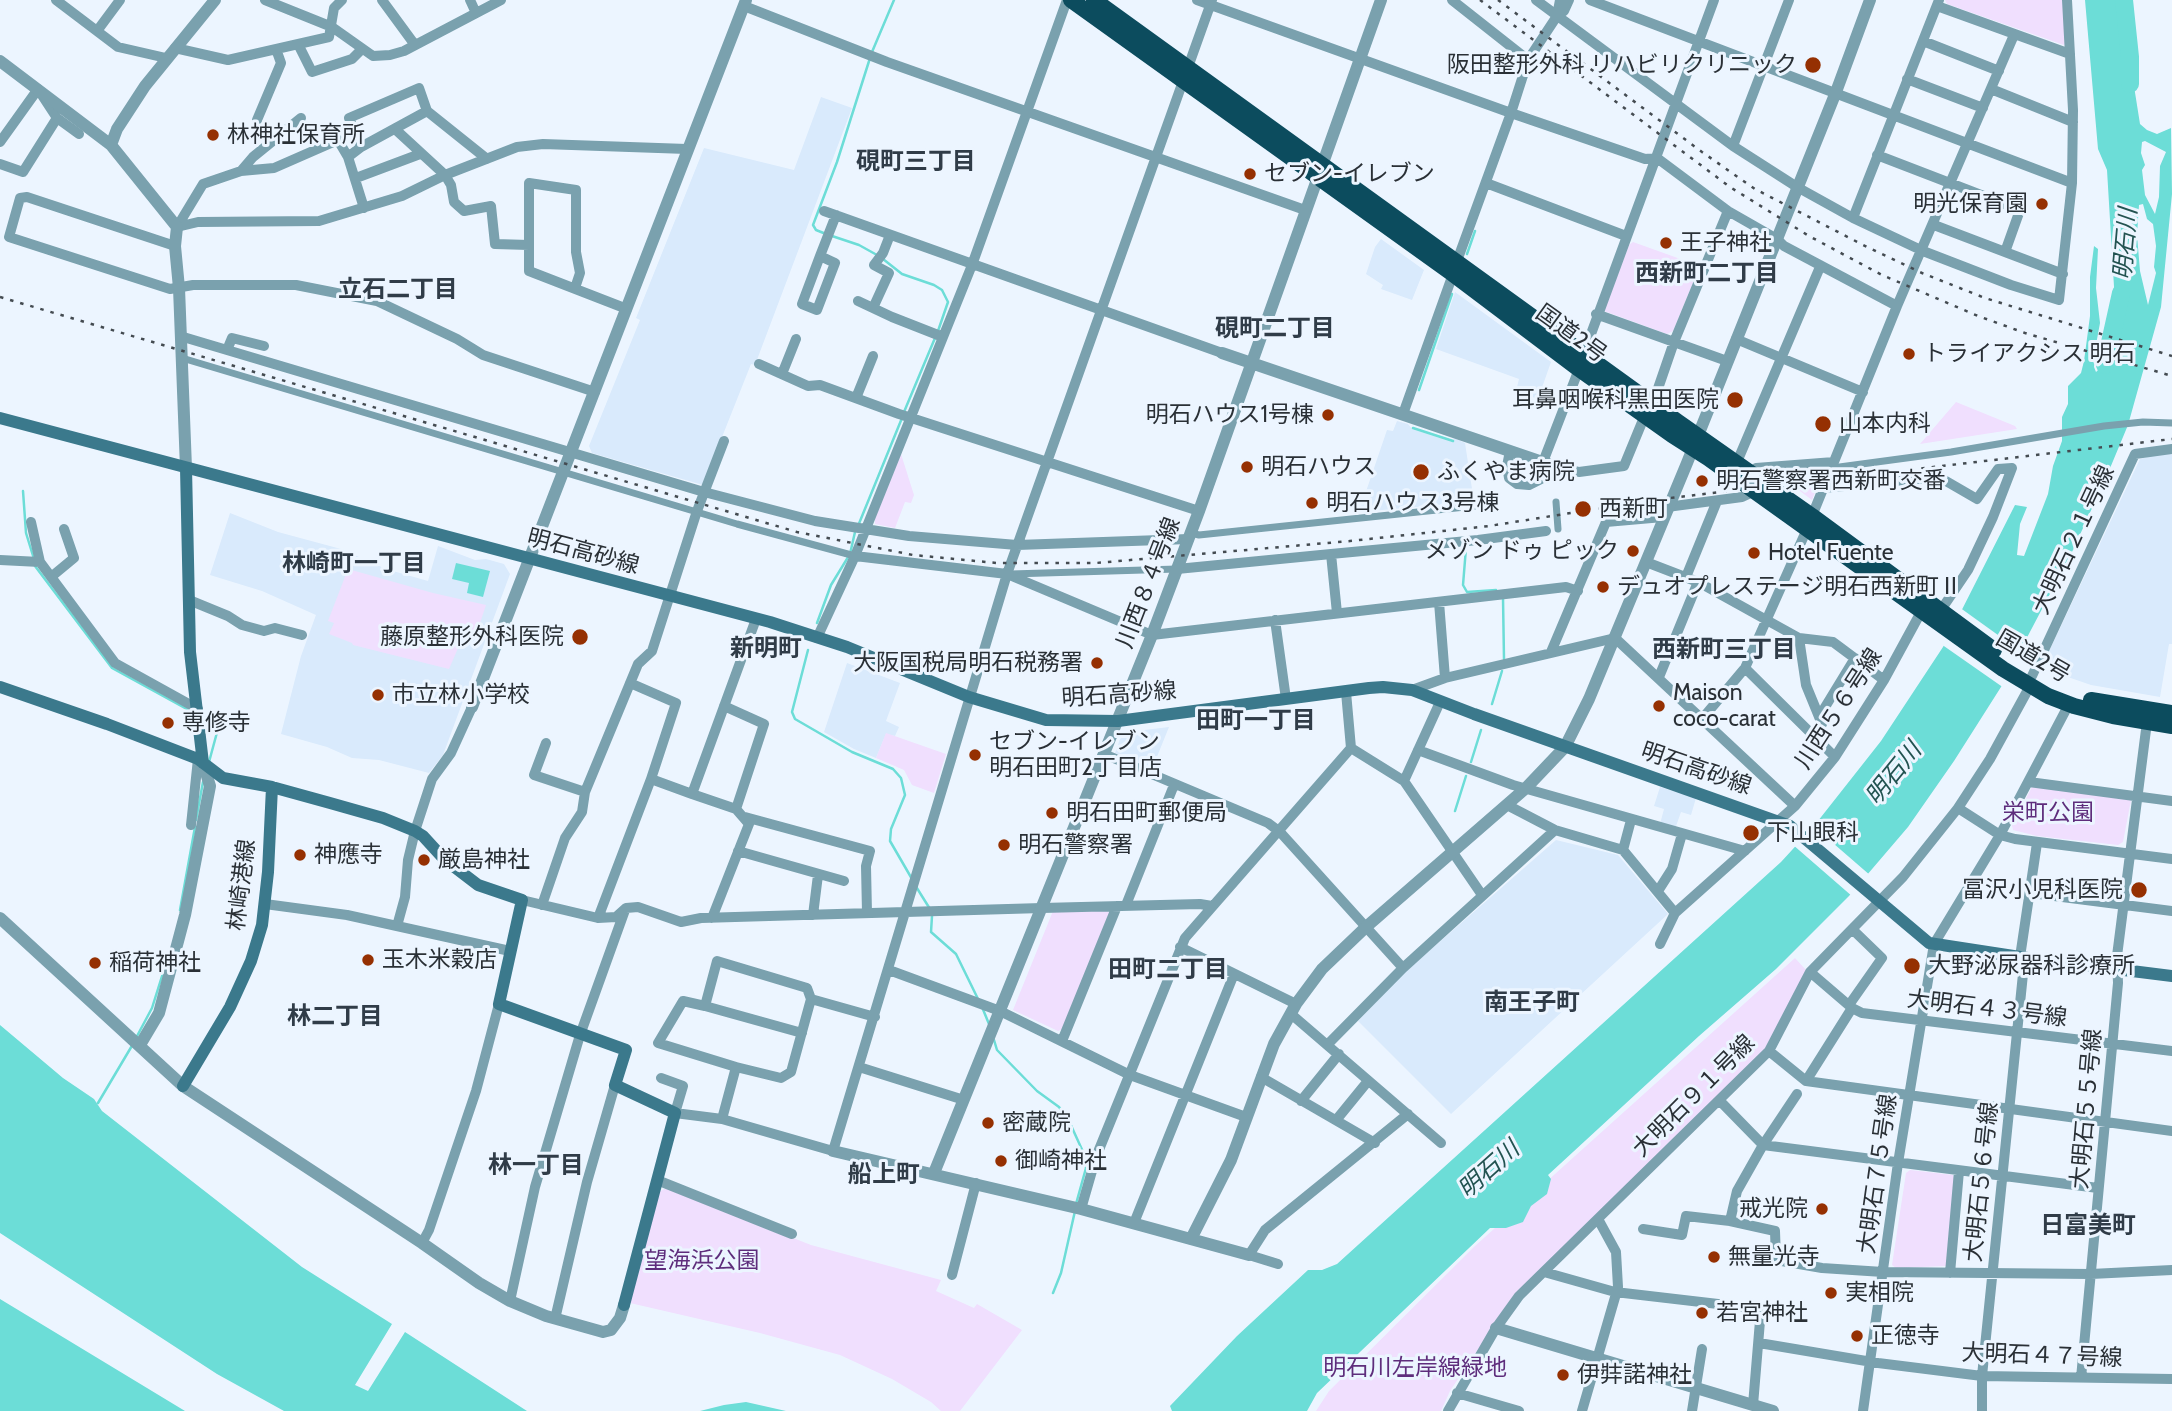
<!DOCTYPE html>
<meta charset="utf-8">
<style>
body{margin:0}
canvas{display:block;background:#ecf5ff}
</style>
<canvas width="2172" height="1411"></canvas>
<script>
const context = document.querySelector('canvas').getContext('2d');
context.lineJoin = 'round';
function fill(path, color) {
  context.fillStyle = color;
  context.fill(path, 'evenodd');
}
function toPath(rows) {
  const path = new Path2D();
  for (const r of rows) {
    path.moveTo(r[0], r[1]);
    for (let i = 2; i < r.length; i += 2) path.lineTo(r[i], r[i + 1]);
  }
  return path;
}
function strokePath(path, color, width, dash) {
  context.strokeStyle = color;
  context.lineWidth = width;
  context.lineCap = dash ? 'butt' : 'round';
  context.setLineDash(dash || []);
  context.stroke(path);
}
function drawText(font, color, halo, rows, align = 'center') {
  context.font = font + ' Cabin,"Noto Sans JP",sans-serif';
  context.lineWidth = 6;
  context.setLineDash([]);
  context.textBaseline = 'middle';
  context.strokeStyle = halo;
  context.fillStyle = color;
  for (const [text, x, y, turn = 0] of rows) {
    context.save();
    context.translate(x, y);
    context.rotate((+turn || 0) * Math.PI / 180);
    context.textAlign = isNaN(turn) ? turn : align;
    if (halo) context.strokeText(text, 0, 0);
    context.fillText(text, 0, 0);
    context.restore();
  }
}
const built = toPath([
 [821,97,852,108,755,365,751,364,703,485,592,453,589,446,640,320,636,318,704,148,794,170],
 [1381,239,1424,270,1412,300,1381,289,1383,285,1366,274,1375,247],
 [1455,292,1551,362,1538,399,1516,391,1519,379,1436,349],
 [1397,421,1408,424,1412,429,1452,442,1454,438,1465,443,1474,502,1359,512,1387,430,1393,431],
 [2170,451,2172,452,2172,644,2169,644,2160,697,2091,685,2062,675,2043,664,2140,459],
 [230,513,278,532,341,549,386,569,428,581,438,546,475,560,486,559,504,564,510,574,443,755,429,773,379,760,352,758,327,747,281,734,301,656,316,615,262,591,210,575],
 [847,663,900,683,886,721,899,727,895,736,886,734,876,758,854,749,824,732],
 [1169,727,1152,769,1115,753,1120,739,1128,732],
 [1660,787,1696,798,1691,815,1681,812,1675,829,1660,824,1664,809,1654,806],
 [1556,840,1618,855,1668,914,1451,1114,1358,1021,1404,973]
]);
const green = toPath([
 [1945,0,2063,0,2067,43,2064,45,1947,4],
 [1633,242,1700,266,1673,331,1667,334,1604,311,1629,245],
 [1956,402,2015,426,2017,429,1920,444],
 [901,454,914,495,911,503,905,502,895,528,875,524,875,518],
 [1824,469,1812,500,1777,474],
 [348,569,433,593,486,605,477,632,459,646,449,669,353,645,352,643,329,634,334,623,328,621],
 [886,733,946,754,934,793,912,785,904,770,876,758],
 [2032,787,2131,800,2123,842,2118,845,2037,836,2013,830,2012,825],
 [1108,910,1110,916,1063,1029,1058,1031,1013,1010,1053,911],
 [1795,958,1806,970,1766,1050,1740,1073,1493,1327,1450,1391,1441,1411,1316,1411,1329,1391,1475,1246],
 [1910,1170,1953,1175,1954,1178,1946,1266,1896,1268,1892,1265,1906,1173],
 [666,1188,811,1245,941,1280,936,1291,974,1308,977,1304,1022,1330,960,1411,941,1411,931,1402,892,1379,840,1355,760,1333,630,1303,659,1192]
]);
const water = toPath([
 [2085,0,2125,0,2124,7,2134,28,2127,42,2140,124,2147,130,2157,134,2171,128,2172,194,2161,307,2128,425,2108,473,2073,550,2001,687,1954,761,1908,827,1849,896,1776,969,1699,1036,1548,1175,1551,1179,1547,1194,1531,1206,1523,1222,1506,1228,1490,1228,1317,1393,1307,1411,1172,1411,1170,1406,1237,1336,1308,1270,1322,1270,1337,1264,1781,862,1814,826,1881,741,1943,647,2015,505,2027,507,2020,524,2017,555,2024,556,2048,494,2053,466,2062,441,2062,417,2068,404,2068,386,2081,373,2084,361,2090,316,2090,277,2094,246,2098,249,2096,288,2100,323,2095,350,2094,367,2096,372,2105,363,2116,320,2107,170,2098,149],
 [2145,141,2166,152,2160,166,2159,197,2155,214,2145,195,2142,170,2145,165,2141,153,2142,142],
 [2143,204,2147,219,2153,224,2156,246,2154,267,2156,273,2148,305,2140,271,2137,235,2139,205],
 [456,563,490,571,483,597,467,593,469,583,452,579],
 [0,1025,63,1078,94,1099,102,1111,302,1267,392,1324,355,1385,368,1391,405,1332,527,1411,284,1411,217,1374,0,1233],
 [0,1299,185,1411,0,1411],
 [746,1402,786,1411,700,1411,724,1405]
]);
const pier = toPath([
 [1959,607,2023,653,2004,688,1941,644],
 [1811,824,1871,876,1853,897,1792,844]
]);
const stream = toPath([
 [872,52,894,0],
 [826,234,816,230,813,225,837,162,870,58],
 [832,236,859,245,877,255],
 [1467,254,1475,231],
 [883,259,902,274,934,285,942,290,948,302,938,331],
 [1419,390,1452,294],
 [904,412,935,338],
 [1413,428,1453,441],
 [23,491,26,533,34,559],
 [858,526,902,418],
 [1466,548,1463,585,1467,592,1496,590],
 [35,566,112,668,194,713],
 [1503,598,1504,659],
 [817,623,831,585,850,554,855,532],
 [808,650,792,712,795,719,852,752,893,769,901,778,905,795,891,829,890,841,912,879],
 [1492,704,1502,671],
 [203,717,219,725,209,762],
 [1471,762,1481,730],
 [1455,811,1466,776],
 [196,820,203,782],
 [915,885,930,909],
 [180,910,195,827],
 [932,916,931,932,956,954,979,1001],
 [982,1007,989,1024],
 [136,1038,152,1008,163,973],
 [994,1040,997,1050,1037,1091,1059,1107,1069,1121,1084,1154,1086,1168,1076,1204],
 [98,1103,133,1044],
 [1053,1293,1061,1273,1075,1211]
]);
const river = toPath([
 [2124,0,2130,57,2130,84],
 [2105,365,2121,293]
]);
const pedestrian = toPath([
 [182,358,737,524,855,556],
 [1832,468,1951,452,2104,426,2143,422,2172,423],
 [1556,502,1558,529],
 [1191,533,1199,535,1475,506],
 [1011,574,1177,569]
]);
const minor = toPath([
 [56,0,118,47,166,58],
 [265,0,332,27,373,56,390,55,404,51,501,0],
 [382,0,415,45],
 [470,0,476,13],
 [1197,0,1511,113,1645,159,1657,158,1728,211,1777,239,1784,246,1897,306],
 [1452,0,1528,60],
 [1536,0,1733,146,1797,187,1853,218,1923,251,2011,285,2059,300,2072,183,2073,110,2067,0],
 [1590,0,2072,183],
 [744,6,887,62,1305,210],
 [1937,6,2070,54],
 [1557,16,1560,0],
 [97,31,120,0],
 [1923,41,1999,71],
 [298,44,312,72,352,59,362,49],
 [175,48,228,60,329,37,334,8,342,0],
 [1907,79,1983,108],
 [1991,89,2073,122],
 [257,120,281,63,276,49],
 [395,129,445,175,451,185,454,202,464,211,491,206,495,244,529,245,529,271,627,309],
 [0,142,38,89,57,118,79,134],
 [1733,146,1789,0],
 [361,147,349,118,419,88,427,111],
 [1877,155,2020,210,2005,252],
 [0,164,23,172,57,118],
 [241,171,274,168,338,140,348,157],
 [356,178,420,154],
 [1486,183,1626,236],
 [364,208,348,157,361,147,427,111,487,159],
 [824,211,1222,353],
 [1853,218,1939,0],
 [1934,225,2063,274],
 [177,227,198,222,319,221,402,196,445,175,517,147,543,144,687,149],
 [177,227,203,184,241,171,253,157,301,118],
 [529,245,529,183,576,190,576,252,580,273,575,288],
 [175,246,27,197,20,198,9,237,170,289,193,285,296,285,377,301,457,339,483,355,595,392],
 [820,256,835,263,817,310,802,304,820,256,836,215],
 [1457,261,1511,113,1528,60,1557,16,1564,11,1569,0],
 [858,301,892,317,943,337],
 [873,308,889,273,874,265,883,253,890,235],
 [1596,314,1727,361],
 [180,336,704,492,815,521,909,536,1017,545,1189,539],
 [1736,339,1863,392],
 [227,350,232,338,264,346],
 [1584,353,1714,0],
 [759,364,808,386,820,385,899,414,1199,511],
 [782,374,796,339],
 [856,398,873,356],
 [1653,403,1674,342,1728,211],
 [1403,414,1453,274],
 [1510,451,1507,466,1509,478,1517,484,1529,485,1541,479,1548,464,1579,472,1624,466,1645,415],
 [1543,462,1579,369],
 [1737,462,1820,267],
 [1752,472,1756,468,1834,462],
 [1823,488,1939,477,1977,499,1998,469,2012,468,1993,517,1968,570,1941,610],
 [1667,507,1742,497,1755,491],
 [1812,516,1897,306,2014,35],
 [31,522,40,562,115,663,198,709],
 [1331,554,1478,540,1546,531],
 [855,556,972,265,1067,0],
 [0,560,40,562],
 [1646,562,1698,582,1799,638,1833,642,1884,680],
 [1177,569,1331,554,1337,613],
 [51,577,74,558,64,529],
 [1686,577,1717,501],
 [189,600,228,616,242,625,264,631,275,628,302,635],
 [1439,602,1445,678],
 [1275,620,1286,699],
 [817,638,855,556,1007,574,1152,635,1566,587,1578,591],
 [1799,638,1806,685,1822,724,1814,736],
 [1551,652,1606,522,1663,517],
 [1745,668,1835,757],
 [2032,676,2135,454,2172,449],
 [1659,677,1698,582],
 [630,683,676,703,651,779],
 [1412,690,1445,678,1615,638,1795,806],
 [724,706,764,724,736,809],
 [1819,717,1855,658],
 [1702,719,1745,668,1807,529],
 [546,743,534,775,585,792],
 [1351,748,1404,781,1482,895],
 [1418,750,1513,785,1745,851],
 [1104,754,1268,823,1280,832,1403,968],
 [1404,781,1440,702],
 [2029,782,2172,801],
 [692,794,736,809,749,824,712,918],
 [1507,805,1555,830,1623,850,1675,913],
 [1958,808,2000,835,2015,839,2172,859],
 [745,817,870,851,866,866,867,913],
 [191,825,198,759],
 [1623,850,1631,820],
 [738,851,844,881],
 [1658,891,1672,869,1682,834],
 [2031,893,2172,911],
 [522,900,598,918,616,917,626,908,638,907,681,922,701,918,1042,908,1200,904,1212,906],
 [265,904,347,915,510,951],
 [542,905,565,838,582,812,585,792,638,664,652,651,697,511,724,441],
 [1126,905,1174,785],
 [813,915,818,875],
 [598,918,651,779,692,794,756,619],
 [397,926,405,897,408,860,415,831,432,779,451,753,472,707],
 [1660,944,1675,913,1795,806,1835,757,1884,680,1921,612],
 [1180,947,1296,1004],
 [889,970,1000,1011,1130,1075,1246,1117],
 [1810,972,1852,1008,1862,1013,2172,1051],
 [1849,1005,1882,958,1852,929],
 [705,1006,802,1033],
 [1291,1014,1441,1143],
 [1062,1041,1117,906],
 [1328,1044,1403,968,1555,830],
 [1769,1051,1806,1081,2172,1131],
 [736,1067,781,1078,791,1072,811,999],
 [859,1067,964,1100],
 [1261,1077,1375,1143],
 [661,1078,683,1086,675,1113,722,1119,833,1151,1007,574,1212,0],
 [1806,1081,1852,1008],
 [1301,1101,1339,1054],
 [1720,1101,1763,1145,2098,1188],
 [722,1119,736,1067,658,1043,683,1001,705,1006,717,961,807,988,811,999,875,1017],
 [1337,1119,1368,1081],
 [657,1180,792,1234],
 [1081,1209,1096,1157,1185,938,1351,748,1346,692],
 [1730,1221,1737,1191,1763,1145,1797,1094],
 [1134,1223,1234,974],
 [1643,1229,1682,1235,1686,1216,1730,1221,1775,1231,1776,1260,1822,1268,1883,1272,2091,1274,2172,1270],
 [422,1243,429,1230,476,1091,499,1004],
 [1278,1264,1249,1255,1265,1230,1408,1114],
 [1544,1272,1615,1292,1761,1309,1753,1405],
 [1950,1273,1959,1171],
 [952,1275,976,1183],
 [510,1301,535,1187,580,1035,625,910],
 [555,1319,587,1182,615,1085],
 [1759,1343,1878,1363,1982,1376,2172,1379],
 [2081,1378,2118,983,2117,956,2147,722],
 [1457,1393,1519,1411],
 [1448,1411,1496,1328,1519,1296,1769,1051,1810,972,1903,877,1958,808,1990,759,2030,686],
 [1582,1411,1618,1287,1616,1252,1598,1219],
 [1692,1411,1702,1349],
 [1863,1411,1898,1163,1934,944,2000,835,2069,704],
 [1982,1411,1982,1376,2023,974,2020,957,2037,843]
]);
const tertiary = toPath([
 [0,61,111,145,177,227,175,246,179,288,186,468],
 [111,145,117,129,145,86,215,0],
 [1222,353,1548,464],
 [472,707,746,0],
 [0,918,183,1086,422,1243,479,1283,510,1301,546,1316,603,1332,611,1330,620,1318,624,1305],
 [140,1045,159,1013,185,915,210,786,203,763],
 [833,1151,1081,1209,1249,1255],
 [934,1173,1152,635,1199,511,1381,0],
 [1191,1239,1231,1160,1274,1044,1296,1004,1322,969,1366,927,1526,788,1565,747,1589,699,1687,463,1836,92,1870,0],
 [1496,1328,1773,1411]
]);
const secondary = toPath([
 [0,418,770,622,847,647,969,697,1046,720,1118,721,1369,688,1383,687,1412,690,1474,714,1790,826,1929,943,2020,957,2172,976],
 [186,468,190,652,203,763],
 [0,687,107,724,198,759,223,778,272,787,330,803,383,818,415,831,423,836,444,859,478,885,522,900,499,1004,626,1050,615,1085,675,1113,624,1305],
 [183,1086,230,1007,251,961,262,925,268,872,272,787]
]);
const trunk = toPath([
 [1071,0,1453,274,1579,369,1672,435,1708,458,2003,669,2048,696,2074,706,2113,716,2172,726],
 [1094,0,1678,422,1812,516,1994,650],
 [2091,700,2172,713]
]);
const rail = toPath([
 [1480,0,1730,187,1809,236,1882,275,1978,316,2025,333,2172,376],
 [1498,0,1702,152,1755,189,1867,247,1922,273,1985,298,2172,356],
 [0,297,797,532,913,555,997,563,1096,563,1350,541,1489,526,1653,500,2172,439]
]);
const markers = [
 [1813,65,9,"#953002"],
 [213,135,7,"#953002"],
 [1250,174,7,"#953002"],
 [2042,204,7,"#953002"],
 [1666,243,7,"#953002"],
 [1909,354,7,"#953002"],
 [1735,400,9,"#953002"],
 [1328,415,7,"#953002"],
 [1823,424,9,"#953002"],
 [1247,467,7,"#953002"],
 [1421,472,9,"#953002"],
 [1702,481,7,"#953002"],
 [1312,503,7,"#953002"],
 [1583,509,9,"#953002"],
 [1633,551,7,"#953002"],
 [1754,553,7,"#953002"],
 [1603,587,7,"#953002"],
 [580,637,9,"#953002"],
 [1097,663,7,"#953002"],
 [378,695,7,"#953002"],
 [1659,706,7,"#953002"],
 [168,723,7,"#953002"],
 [975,755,7,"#953002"],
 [1052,813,7,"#953002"],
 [1751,833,9,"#953002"],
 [1004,845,7,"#953002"],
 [300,855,7,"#953002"],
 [424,860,7,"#953002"],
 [2139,890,9,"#953002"],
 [368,960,7,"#953002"],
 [95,963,7,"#953002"],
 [1912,966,9,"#953002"],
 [988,1123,7,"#953002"],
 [1001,1161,7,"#953002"],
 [1822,1209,7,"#953002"],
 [1714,1257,7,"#953002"],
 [1831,1293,7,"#953002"],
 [1702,1313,7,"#953002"],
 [1857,1336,7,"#953002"],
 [1563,1375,7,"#953002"]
];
const poiNames = [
 ["阪田整形外科 リハビリクリニック",1797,65,"right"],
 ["林神社保育所",227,135],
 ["セブン-イレブン",1264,174],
 ["明光保育園",2028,204,"right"],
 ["王子神社",1680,243],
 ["トライアクシス 明石",1923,354],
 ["耳鼻咽喉科黒田医院",1719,400,"right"],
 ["明石ハウス1号棟",1314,415,"right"],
 ["山本内科",1839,424],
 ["明石ハウス",1261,467],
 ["ふくやま病院",1437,472],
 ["明石警察署西新町交番",1716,481],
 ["明石ハウス3号棟",1326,503],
 ["西新町",1599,509],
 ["メゾン ドゥ ピック",1619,551,"right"],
 ["Hotel Fuente",1768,553],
 ["デュオプレステージ明石西新町Ⅱ",1617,587],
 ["藤原整形外科医院",564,637,"right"],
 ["大阪国税局明石税務署",1083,663,"right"],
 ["Maison",1673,693],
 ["coco-carat",1673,719],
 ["市立林小学校",392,695],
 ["専修寺",182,723],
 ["セブン-イレブン",989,742],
 ["明石田町2丁目店",989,768],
 ["明石田町郵便局",1066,813],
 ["下山眼科",1767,833],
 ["明石警察署",1018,845],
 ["神應寺",314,855],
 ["厳島神社",438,860],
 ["冨沢小児科医院",2123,890,"right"],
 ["玉木米穀店",382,960],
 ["稲荷神社",109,963],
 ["大野泌尿器科診療所",1928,966],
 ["密蔵院",1002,1123],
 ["御崎神社",1015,1161],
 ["戒光院",1808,1209,"right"],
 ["無量光寺",1728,1257],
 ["実相院",1845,1293],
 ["若宮神社",1716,1313],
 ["正徳寺",1871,1336],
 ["伊弉諾神社",1577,1375]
];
const streetNames = [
 ["国道2号",1571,334,36],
 ["大明石２１号線",2074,540,-65],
 ["明石高砂線",583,552,15],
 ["川西８４号線",1149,583,-69],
 ["国道2号",2033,657,30],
 ["明石高砂線",1119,695,-4],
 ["川西５６号線",1839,709,-57],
 ["明石高砂線",1696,769,19],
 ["林崎港線",242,885,-83],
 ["大明石４３号線",1987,1009,7],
 ["大明石９１号線",1694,1096,-45],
 ["大明石５５号線",2087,1109,-85],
 ["大明石７５号線",1878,1174,-82],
 ["大明石５６号線",1982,1182,-84],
 ["大明石４７号線",2042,1356,2]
];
const parkNames = [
 ["栄町公園",2048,813],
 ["望海浜公園",702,1261],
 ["明石川左岸線緑地",1415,1368]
];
const neighbourhoodNames = [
 ["硯町三丁目",916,162],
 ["西新町二丁目",1707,274],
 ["立石二丁目",398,290],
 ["硯町二丁目",1275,329],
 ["林崎町一丁目",354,564],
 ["新明町",766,649],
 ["西新町三丁目",1724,650],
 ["田町一丁目",1256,721],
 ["田町二丁目",1168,970],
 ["南王子町",1532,1003],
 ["林二丁目",335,1017],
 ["林一丁目",536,1166],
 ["船上町",884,1175],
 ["日富美町",2088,1226]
];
const waterNames = [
 ["明石川",2126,244,-85],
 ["明石川",1894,774,-51],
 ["明石川",1489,1170,-42]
];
fill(built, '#d9eafc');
fill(green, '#f0dffe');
fill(water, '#6cddd7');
fill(pier, '#ecf5ff');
strokePath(stream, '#6cddd7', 2.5);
strokePath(river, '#6cddd7', 18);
strokePath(pedestrian, '#7aa1ae', 7);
strokePath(minor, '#7aa1ae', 10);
strokePath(tertiary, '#7aa1ae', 12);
strokePath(secondary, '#3b798c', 12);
strokePath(trunk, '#0c4c5e', 16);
strokePath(rail, '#444b51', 2.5, [3.5, 7]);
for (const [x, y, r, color] of markers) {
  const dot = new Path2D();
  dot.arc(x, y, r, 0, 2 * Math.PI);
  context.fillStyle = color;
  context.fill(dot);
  strokePath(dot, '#ecf5ff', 2.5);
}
drawText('23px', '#2a3036', '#ecf5ff', poiNames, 'left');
drawText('23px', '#2a3036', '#ecf5ff', streetNames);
drawText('23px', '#5e2d7c', '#ecf5ff', parkNames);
drawText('bold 24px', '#303c48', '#ecf5ff', neighbourhoodNames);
drawText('italic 24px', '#225351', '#ecf5ff', waterNames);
</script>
